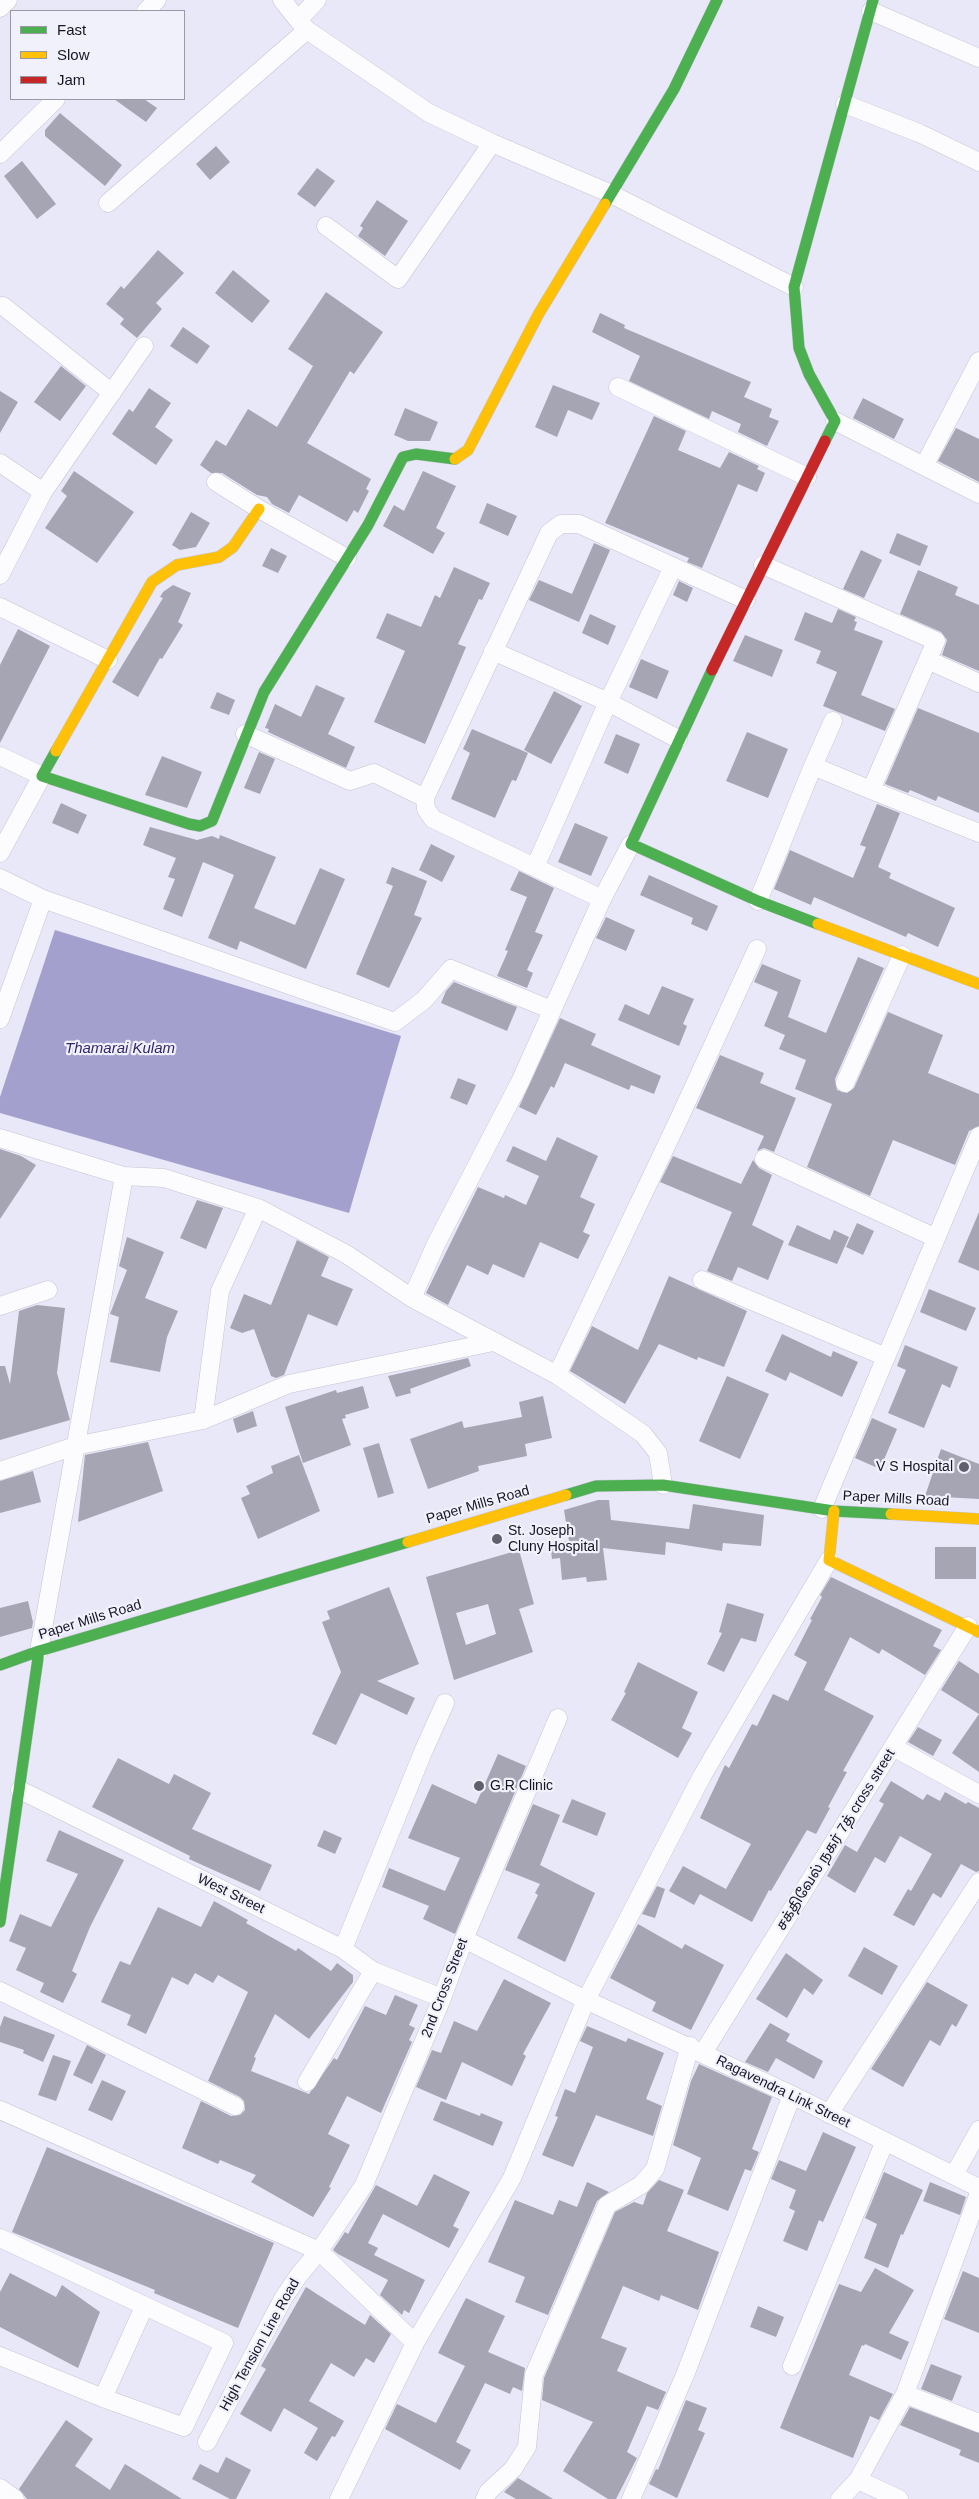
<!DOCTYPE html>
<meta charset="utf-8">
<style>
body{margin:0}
#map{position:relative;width:979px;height:2499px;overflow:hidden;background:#e9e8f8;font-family:Helvetica,sans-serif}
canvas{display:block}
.legend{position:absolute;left:10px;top:10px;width:175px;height:90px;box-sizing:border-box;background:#f1f1fb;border:1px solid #9999a5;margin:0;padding:6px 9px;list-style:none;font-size:15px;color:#161524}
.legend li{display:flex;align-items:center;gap:10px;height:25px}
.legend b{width:25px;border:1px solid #9999a5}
</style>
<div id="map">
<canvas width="979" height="2499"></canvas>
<ul class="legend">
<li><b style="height:6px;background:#4caf50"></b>Fast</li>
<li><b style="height:6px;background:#ffc107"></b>Slow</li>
<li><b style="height:6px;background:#c62828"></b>Jam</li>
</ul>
</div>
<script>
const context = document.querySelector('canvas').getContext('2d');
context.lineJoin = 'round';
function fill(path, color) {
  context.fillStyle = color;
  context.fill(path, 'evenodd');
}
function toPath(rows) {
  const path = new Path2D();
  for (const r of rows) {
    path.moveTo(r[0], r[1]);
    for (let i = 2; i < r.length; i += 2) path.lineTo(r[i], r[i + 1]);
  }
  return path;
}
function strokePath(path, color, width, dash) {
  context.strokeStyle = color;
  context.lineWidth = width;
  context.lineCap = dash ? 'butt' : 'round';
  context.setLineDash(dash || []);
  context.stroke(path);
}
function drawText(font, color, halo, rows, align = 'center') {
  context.font = font + ' Helvetica,"Noto Sans Tamil",sans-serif';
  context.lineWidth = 4.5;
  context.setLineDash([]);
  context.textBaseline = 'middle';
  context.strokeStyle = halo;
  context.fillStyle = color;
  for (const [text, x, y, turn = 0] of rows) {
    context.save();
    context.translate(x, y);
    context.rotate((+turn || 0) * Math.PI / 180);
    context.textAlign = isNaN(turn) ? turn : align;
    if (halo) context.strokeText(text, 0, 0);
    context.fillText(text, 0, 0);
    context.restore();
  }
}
const water = toPath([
 [55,930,401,1036,349,1213,0,1113,0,1097]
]);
const building = toPath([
 [114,99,144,99,157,108,146,122],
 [60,113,122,165,105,186,45,136,45,130],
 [216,146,230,162,210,180,196,164],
 [22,161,56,204,37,219,4,176],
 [317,168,335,181,315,207,297,194],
 [377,200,408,221,385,256,358,236,363,228,360,226],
 [158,250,184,273,156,303,162,309,137,338,120,324,124,319,106,304,121,286,124,289],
 [233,270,270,301,252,323,215,293],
 [326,292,383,332,354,374,350,371,307,443,371,479,366,489,369,491,358,513,354,510,347,522,299,495,289,513,272,504,267,497,257,495,222,473,211,473,200,465,216,440,226,446,248,409,277,427,313,366,288,349],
 [600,313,625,325,624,328,751,382,744,397,772,409,769,417,779,421,767,446,738,432,741,424,712,411,709,419,629,381,640,356,592,332],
 [183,327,210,346,197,364,170,346],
 [61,366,86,386,60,421,34,402],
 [553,385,600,403,592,420,568,410,557,437,535,427],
 [149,388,171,403,155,427,173,440,156,465,112,434,129,409,133,412],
 [0,391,18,402,0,433],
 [863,398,904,419,894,439,853,418],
 [405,408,438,422,430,441,408,441,394,435],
 [654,416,686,431,678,450,720,468,729,452,759,466,757,469,765,473,757,492,738,484,702,568,687,562,689,558,605,523],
 [956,428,979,439,979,482,938,461],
 [74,471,134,512,97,563,45,528,67,496,61,491],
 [423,471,456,486,436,528,445,533,433,554,383,526,394,505,404,511],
 [487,503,517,516,508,536,479,523],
 [191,512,210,523,196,547,180,550,172,545],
 [897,533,928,546,920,566,889,553],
 [594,543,610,550,579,622,529,600,539,580,572,594],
 [271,548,287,556,278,573,262,566],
 [861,550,882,560,864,598,843,589],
 [454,567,490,583,482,600,479,599,458,644,466,647,425,744,374,722,405,651,376,638,387,613,421,627,435,595,440,598],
 [918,570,958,587,955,595,979,605,979,671,942,655,947,640,941,632,900,614],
 [679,581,693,588,687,602,673,595],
 [173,585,191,593,178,622,183,625,162,659,160,658,138,697,112,682,163,598,160,597,163,592],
 [838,609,856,617,854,621,857,622,854,630,883,641,861,695,895,709,885,731,823,706,837,672,816,663,821,651,794,640,805,612,832,623],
 [590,614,616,626,608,645,582,633],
 [18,629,50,646,0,743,0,665],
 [745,635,783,650,772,677,733,661],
 [641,659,669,671,657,699,629,687],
 [316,685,345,698,328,734,355,747,346,768,268,732,269,729,265,728,275,704,301,717],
 [554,691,582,706,551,764,524,750],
 [217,692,235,700,229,715,210,708],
 [918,708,979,733,979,813,938,796,936,801,910,790,908,793,885,784],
 [472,729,528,753,516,781,512,780,495,818,451,799,470,753,463,749],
 [747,732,788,749,768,798,726,781],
 [616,734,640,744,628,774,604,763],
 [259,752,275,759,260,794,244,788],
 [162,756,202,772,187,808,145,795],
 [61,803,87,815,78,834,52,823],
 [877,804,900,813,878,867,891,873,889,878,955,908,938,947,908,933,906,937,814,897,811,905,774,889,790,850,853,878,866,847,860,845],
 [575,823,608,837,591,876,558,862],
 [150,827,197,840,212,836,219,839,220,835,276,857,254,908,295,925,320,868,345,879,306,969,240,941,237,950,208,938,234,875,203,862,182,917,163,909,175,879,168,877,176,858,143,845],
 [431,844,455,856,442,882,419,870],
 [392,867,427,881,414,915,422,918,389,988,356,974,393,886,386,883],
 [519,871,554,888,535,932,543,935,527,970,533,973,527,988,497,976,508,951,505,950,527,897,510,890],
 [649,875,718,906,707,931,691,924,693,918,640,895],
 [606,917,635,930,626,951,596,938],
 [858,957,884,968,835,1079,837,1090,847,1093,854,1088,888,1012,943,1035,928,1073,979,1094,979,1126,969,1131,955,1165,893,1140,870,1196,807,1167,832,1104,795,1089,806,1060,779,1049,785,1035,764,1026,778,992,754,982,762,964,801,980,788,1017,826,1033],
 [454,982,517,1007,507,1031,441,1003,446,991],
 [662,986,694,999,683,1024,687,1026,679,1046,618,1020,625,1004,649,1015],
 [560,1018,596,1034,591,1045,661,1076,654,1094,631,1085,629,1090,565,1063,554,1088,551,1086,536,1115,519,1107],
 [720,1055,764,1073,760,1083,796,1098,774,1152,764,1148,757,1151,764,1136,696,1108],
 [458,1078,476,1085,467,1105,450,1098],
 [557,1137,598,1156,580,1197,595,1204,583,1232,590,1235,578,1259,540,1242,524,1278,493,1264,488,1275,467,1265,448,1305,426,1293,478,1187,504,1198,505,1195,526,1205,539,1176,506,1161,513,1146,546,1161],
 [0,1149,21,1156,36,1165,0,1219],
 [673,1156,741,1184,753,1160,759,1168,772,1175,752,1225,784,1241,768,1280,738,1267,732,1281,707,1271,732,1212,660,1182],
 [197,1200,223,1208,206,1249,180,1238],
 [979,1212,979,1271,958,1262],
 [857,1223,874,1231,863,1255,846,1247],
 [797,1225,830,1240,834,1230,849,1237,837,1264,788,1245],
 [127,1237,164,1252,145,1298,178,1311,167,1337,160,1372,110,1362,119,1317,110,1314,127,1270,119,1266],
 [297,1240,329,1257,321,1276,353,1289,337,1326,308,1314,284,1375,276,1378,271,1376,254,1329,242,1333,230,1328,244,1294,271,1305],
 [669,1276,747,1311,724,1367,698,1357,697,1360,659,1344,625,1404,570,1371,592,1326,638,1350],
 [929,1289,976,1308,966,1331,920,1312],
 [37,1305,65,1308,57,1373,70,1420,0,1440,0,1366,5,1366,10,1384,19,1311],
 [782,1334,831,1357,833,1351,858,1362,842,1397,790,1372,786,1381,765,1371],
 [905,1345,958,1367,950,1388,942,1384,924,1428,888,1413,906,1370,897,1366],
 [468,1358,471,1366,410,1389,411,1393,396,1397,388,1376],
 [727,1376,769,1394,740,1459,699,1441],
 [363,1386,369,1408,345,1415,346,1418,342,1419,351,1445,303,1463,285,1407,336,1390,337,1393],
 [543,1396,552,1438,525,1444,527,1456,478,1466,479,1471,428,1489,410,1439,462,1421,464,1428,522,1417,519,1402],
 [253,1411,257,1426,237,1433,233,1419],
 [872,1418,897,1429,880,1469,855,1458],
 [148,1442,163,1491,78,1522,85,1455],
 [379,1443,394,1493,378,1498,363,1448],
 [941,1449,979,1464,979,1499,925,1496],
 [299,1455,320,1511,258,1539,241,1498,250,1494,246,1486,273,1473,271,1466],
 [33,1471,41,1502,0,1513,0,1481],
 [598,1500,609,1500,611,1520,689,1529,693,1504,764,1515,761,1546,723,1543,722,1551,666,1542,665,1555,603,1548,607,1580,587,1582,586,1577,562,1580,560,1558,552,1559,550,1543,569,1541,564,1510],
 [935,1547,976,1547,976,1579,935,1579],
 [519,1550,534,1604,519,1609,533,1652,454,1680,426,1577],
 [488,1604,496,1634,466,1645,456,1613],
 [831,1577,942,1630,933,1646,941,1650,925,1675,882,1649,879,1654,850,1637,824,1690,874,1716,843,1771,847,1772,828,1807,830,1808,816,1834,807,1830,771,1891,769,1890,752,1922,700,1894,694,1905,669,1891,683,1866,726,1889,751,1844,700,1818,725,1765,729,1768,752,1724,757,1726,773,1694,788,1701,807,1662,794,1655,812,1620,810,1619,822,1597,820,1595],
 [389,1587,419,1664,377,1681,415,1698,407,1715,361,1693,336,1745,312,1734,341,1672,322,1622,330,1619,327,1611],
 [28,1601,33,1622,32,1628,0,1637,0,1608],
 [727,1603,764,1614,756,1642,741,1638,724,1672,707,1664,722,1633,719,1632],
 [959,1661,979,1674,979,1772,952,1753,979,1714,941,1690],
 [638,1662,698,1692,682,1728,692,1733,678,1758,611,1720,626,1693,624,1692],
 [918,1727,942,1740,933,1756,908,1742],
 [498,1754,526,1766,455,1934,423,1919,429,1906,382,1887,389,1868,445,1891,460,1858,408,1838,432,1784,476,1804],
 [118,1758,169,1784,174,1774,211,1793,192,1829,272,1865,260,1891,189,1859,190,1856,92,1807],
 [891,1781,923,1800,927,1794,940,1801,945,1792,966,1804,968,1802,979,1808,979,1871,976,1872,961,1864,941,1898,933,1893,914,1926,893,1915,908,1889,911,1891,932,1854,900,1836,885,1863,875,1857,855,1893,827,1876,845,1845,857,1852,884,1804,879,1801],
 [572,1799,606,1813,597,1836,562,1822],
 [533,1804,560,1815,540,1865,595,1893,565,1962,517,1938,538,1895,535,1893,540,1884,505,1870],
 [59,1830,124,1860,90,1927,72,1971,77,1974,63,2003,40,1992,44,1983,16,1970,26,1948,9,1941,20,1914,51,1927,78,1874,46,1861],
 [324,1830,342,1838,335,1854,317,1846],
 [657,1886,665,1889,655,1918,642,1914],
 [214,1901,248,1920,246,1923,296,1951,298,1948,331,1971,337,1963,353,1975,353,1982,309,2039,275,2014,254,2057,256,2058,251,2071,309,2094,334,2058,337,2060,365,2006,386,2015,395,1995,418,2005,409,2025,415,2028,409,2040,412,2042,381,2113,347,2096,328,2134,350,2145,329,2187,331,2188,313,2217,251,2182,256,2175,220,2160,218,2164,182,2148,201,2101,231,2116,240,2115,245,2110,244,2101,240,2097,208,2081,248,1992,218,1975,213,1983,195,1973,188,1985,172,1977,146,2034,127,2025,131,2015,101,2002,120,1961,130,1965,158,1907,201,1927],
 [638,1924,682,1949,685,1944,724,1965,691,2030,652,2011,656,2002,610,1978],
 [864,1947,898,1966,882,1995,848,1976],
 [786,1953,823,1980,813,1995,804,1988,787,2018,756,1999],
 [504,1979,551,2003,523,2054,526,2056,512,2086,462,2062,446,2100,416,2087,432,2050,441,2053,454,2021,477,2031],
 [927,1982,968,2005,956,2027,952,2024,940,2046,930,2040,903,2087,871,2069],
 [4,2016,55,2035,43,2062,23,2053,24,2050,0,2042,0,2027],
 [770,2023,790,2034,786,2041,823,2061,814,2079,776,2058,768,2072,745,2062],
 [587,2026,626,2042,628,2038,664,2053,646,2099,662,2106,653,2136,596,2115,573,2167,542,2155,558,2117,555,2116,565,2089,575,2093,593,2047,580,2041],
 [87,2045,106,2055,92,2084,73,2075],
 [53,2055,71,2061,56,2101,38,2095],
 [699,2064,772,2097,752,2149,759,2152,751,2171,745,2169,728,2211,687,2194,701,2158,673,2145,691,2081],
 [102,2080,126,2091,112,2121,88,2110],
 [441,2101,480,2116,481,2113,503,2122,493,2146,433,2120],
 [823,2132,856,2147,823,2222,819,2220,807,2251,783,2241,795,2211,789,2208,796,2190,771,2179,779,2160,806,2171],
 [47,2147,274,2243,238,2328,154,2293,155,2290,12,2232],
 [884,2172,923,2190,903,2235,901,2234,888,2268,864,2258,877,2224,865,2218],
 [434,2174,470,2192,453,2226,459,2229,449,2248,383,2214,368,2243,378,2248,374,2255,425,2280,409,2313,404,2310,402,2315,380,2295,388,2280,338,2254,333,2250,345,2232,348,2234,376,2185,417,2206],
 [659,2180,684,2190,667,2231,719,2252,698,2310,661,2295,659,2301,623,2286,601,2338,627,2348,617,2371,666,2392,658,2410,647,2406,627,2452,637,2458,616,2499,608,2499,563,2471,593,2422,542,2400,544,2378,615,2212,634,2202,643,2205,647,2193],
 [587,2182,609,2192,597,2201,548,2315,515,2302,525,2277,488,2262,515,2200,553,2215,559,2200,577,2207],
 [930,2182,966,2197,960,2215,923,2201],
 [875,2268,914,2290,889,2333,909,2342,901,2360,865,2344,864,2346,862,2345,849,2375,893,2394,879,2420,870,2416,853,2458,780,2428,839,2284,861,2292],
 [963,2271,979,2278,979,2333,944,2319],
 [10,2273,56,2297,62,2285,100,2312,78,2368,0,2327,0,2292],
 [306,2287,365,2325,370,2315,391,2334,374,2363,366,2358,354,2377,331,2363,309,2401,344,2421,335,2437,332,2436,317,2461,304,2453,318,2428,284,2408,271,2432,240,2414,266,2369,261,2366],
 [466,2298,505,2316,488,2352,525,2368,522,2391,513,2387,510,2394,485,2383,456,2442,471,2450,460,2470,385,2429,397,2404,436,2423,465,2366,438,2353],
 [758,2306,784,2317,776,2337,750,2327],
 [931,2364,962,2376,952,2401,921,2389],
 [686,2400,707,2408,698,2430,705,2433,677,2498,649,2484,656,2469,658,2470],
 [910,2407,979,2433,979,2463,959,2455,961,2450,900,2425],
 [66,2420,93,2439,75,2466,110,2490,125,2464,182,2499,27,2499,19,2489],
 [226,2457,251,2470,236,2499,230,2499,192,2479,200,2464,218,2473],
 [518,2478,553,2499,516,2499,504,2492]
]);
const street = toPath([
 [282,0,298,20,317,0],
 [0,8,8,0],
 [146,11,157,0],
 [871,11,979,58],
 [298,20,307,30,429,113,492,143,609,193,794,287],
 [845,104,919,133,979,162],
 [0,154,56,99],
 [108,203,307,30],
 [326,226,398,279,492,143],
 [3,306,112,393],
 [618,387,807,477],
 [835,421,979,494],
 [0,463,43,492],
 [924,466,979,361],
 [216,482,259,509,347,558],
 [0,575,43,492,144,346],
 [0,607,108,660],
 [493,651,608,702,678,739],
 [928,660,979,683],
 [245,734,350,781,374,773,425,798],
 [0,756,42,776,0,853],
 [813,766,833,721],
 [871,790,979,833],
 [535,867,608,702,673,567],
 [0,878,43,899,0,1019],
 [43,899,395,1022,424,1000,451,969,552,1010],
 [602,899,433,819,426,809,425,798,549,533,561,524,579,524,746,600],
 [758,901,813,766,871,790,936,641,763,565],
 [845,1083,902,955],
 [0,1138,124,1176,39,1651],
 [764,1159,936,1238],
 [124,1176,164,1178,258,1208,346,1254,412,1298,557,1375,643,1434,658,1453,663,1485],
 [702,1280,886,1357],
 [412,1298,437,1242,520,1082,602,899,631,844],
 [0,1306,48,1290],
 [557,1375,678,1121,757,949],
 [203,1420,220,1291,258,1208],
 [0,1471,75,1446,203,1420,289,1384,493,1342],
 [822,1509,979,1136],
 [893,1747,979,1794],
 [20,1790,343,1949,373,1971,442,1998],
 [464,1939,586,2000,792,2095,979,2188],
 [343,1949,423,1752,445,1703],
 [0,1991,235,2106],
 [703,2053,968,1626],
 [307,2082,373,1971],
 [0,2110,319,2251,415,2343],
 [829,2114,979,1882],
 [954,2175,979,2130],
 [0,2238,224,2343,184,2427,103,2398,0,2356],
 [792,2366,885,2141],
 [905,2394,979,2423],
 [103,2398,144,2307],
 [207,2442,284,2297,299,2275,319,2251,364,2185,442,1998,464,1939,558,1718],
 [858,2480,905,2394,979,2193],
 [0,2488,15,2499],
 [339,2499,415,2343,512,2178,586,2000,702,1776,829,1560],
 [485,2499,488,2492,513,2469,527,2447,534,2375,607,2205,641,2185,655,2169,690,2046],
 [631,2499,685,2375,792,2095],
 [840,2499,858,2480,899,2499]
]);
const fast = toPath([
 [605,204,674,89,717,0],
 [825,441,835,421,809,374,799,348,794,287,873,0],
 [712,670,631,844,758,901,818,924],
 [56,751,42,776,189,824,200,826,212,821,264,692,368,525,403,457,416,454,455,459],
 [566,1495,596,1486,663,1485,834,1511,891,1514],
 [0,1665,39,1651,408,1542],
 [0,1922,39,1651]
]);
const slow = toPath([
 [455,459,468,450,538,315,605,204],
 [56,751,152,582,177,565,219,557,233,547,259,509],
 [818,924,979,984],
 [834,1511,829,1560,979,1632],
 [891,1514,979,1519],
 [408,1542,566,1495]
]);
const jam = toPath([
 [712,670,825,441]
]);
const markers = [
 [964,1467,6,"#605f6e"],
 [497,1539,6,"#605f6e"],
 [479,1786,6,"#605f6e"]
];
const poiNames = [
 ["V S Hospital",953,1467,"right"],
 ["St. Joseph",508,1531],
 ["Cluny Hospital",508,1547],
 ["G.R Clinic",490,1786]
];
const streetNames = [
 ["Paper Mills Road",896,1499,3],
 ["Paper Mills Road",478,1505,-16],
 ["Paper Mills Road",90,1620,-17],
 ["சக்திவேல் நகர் 7த் cross street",836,1840,-58],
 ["West Street",231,1894,26],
 ["2nd Cross Street",445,1988,-69],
 ["Ragavendra Link Street",783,2092,26],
 ["High Tension Line Road",260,2345,-61]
];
const waterNames = [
 ["Thamarai Kulam",120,1049]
];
fill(water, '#a3a0cd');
fill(building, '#a6a5b4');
strokePath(street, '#c5c4d3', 19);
strokePath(fast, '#c5c4d3', 12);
strokePath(slow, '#c5c4d3', 12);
strokePath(jam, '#c5c4d3', 12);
strokePath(street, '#fcfcfe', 18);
strokePath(fast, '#4caf50', 11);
strokePath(slow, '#ffc107', 11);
strokePath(jam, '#c62828', 11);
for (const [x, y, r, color] of markers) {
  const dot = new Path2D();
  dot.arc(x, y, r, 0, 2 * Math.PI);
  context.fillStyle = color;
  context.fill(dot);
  strokePath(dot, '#f1f1fb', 2);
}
drawText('14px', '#161524', '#f1f1fb', poiNames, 'left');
drawText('14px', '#161524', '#f1f1fb', streetNames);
drawText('italic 15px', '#33266c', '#f1f1fb', waterNames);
</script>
